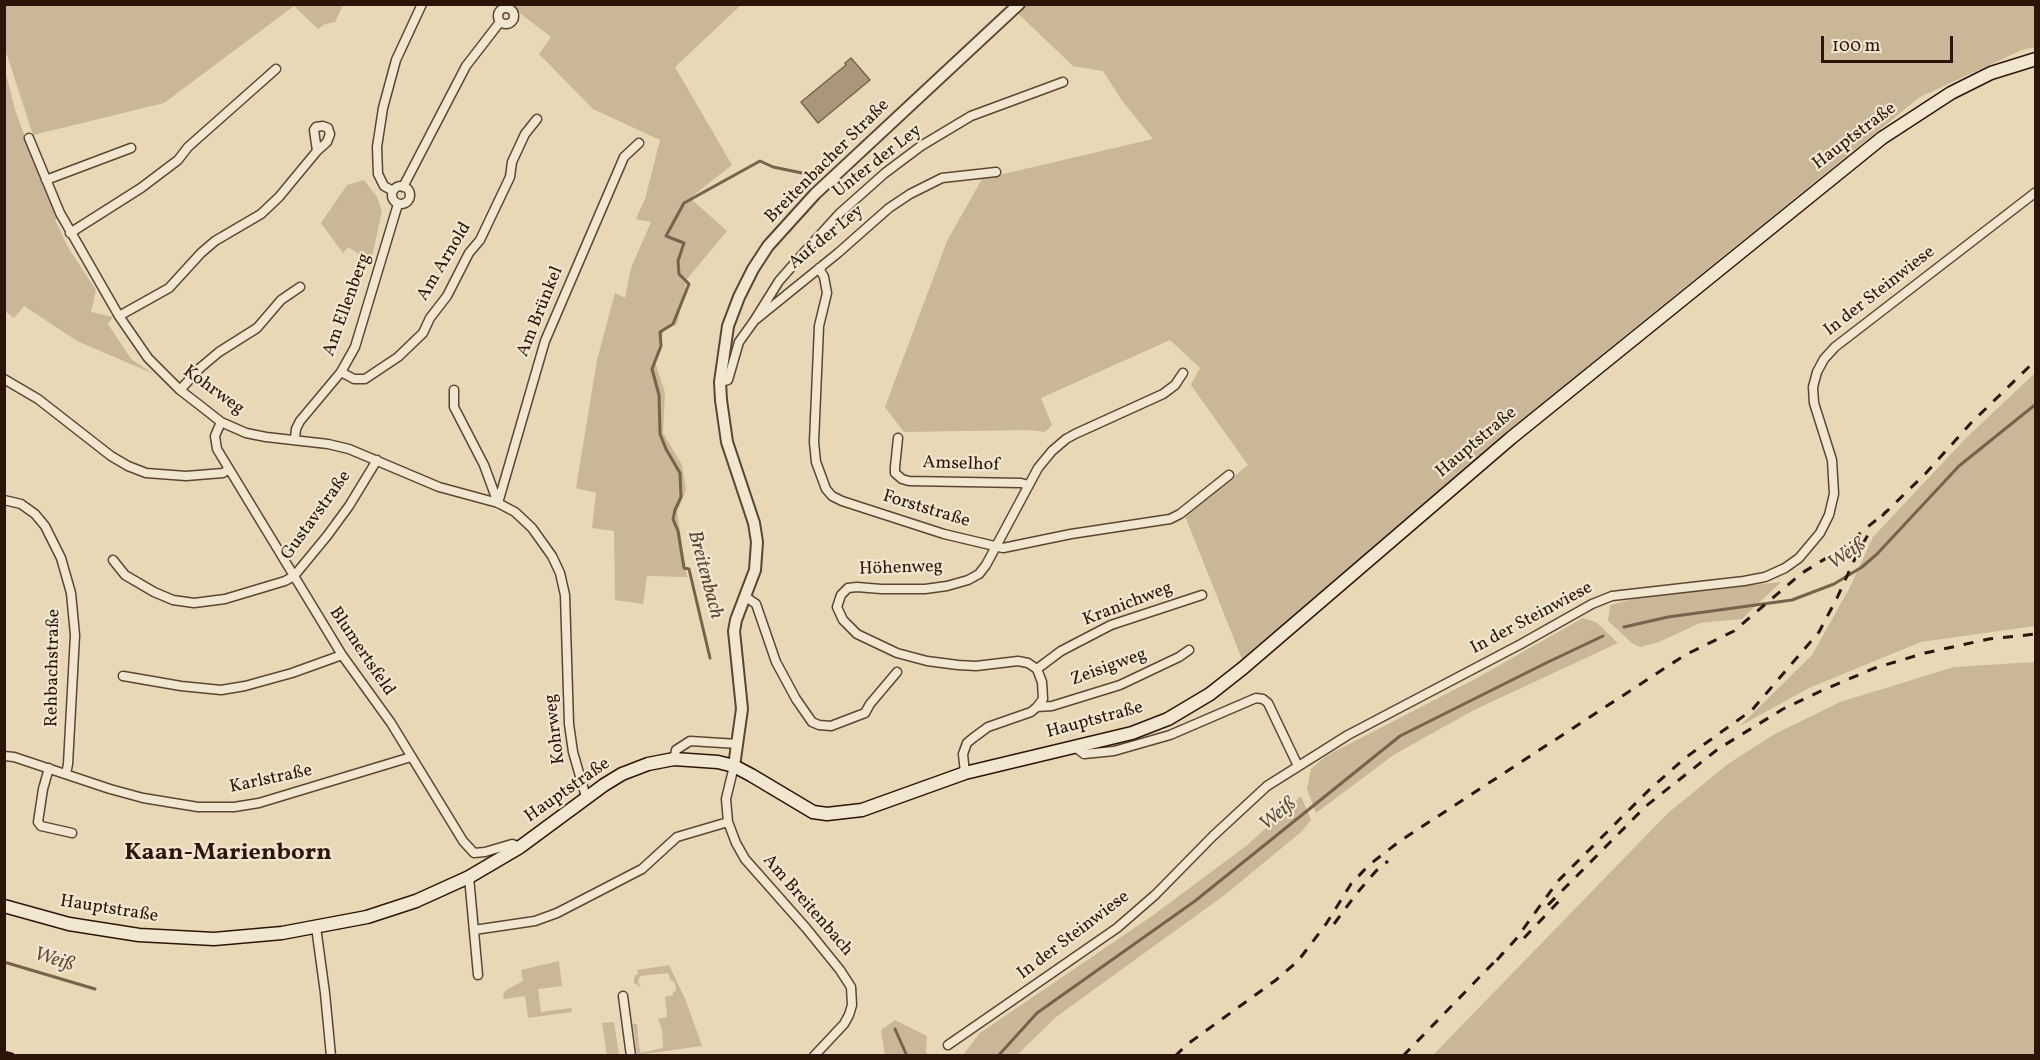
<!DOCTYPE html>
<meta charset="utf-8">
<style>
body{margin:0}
#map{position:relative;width:2040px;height:1060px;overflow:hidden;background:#e9d8b6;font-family:Vollkorn,serif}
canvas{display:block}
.frame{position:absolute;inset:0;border:6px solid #2c1508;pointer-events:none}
.scale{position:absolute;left:1821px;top:36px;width:132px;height:27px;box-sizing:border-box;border:3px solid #2c1508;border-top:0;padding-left:8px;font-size:18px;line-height:21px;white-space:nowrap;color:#2c1508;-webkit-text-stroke:4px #f1e6d0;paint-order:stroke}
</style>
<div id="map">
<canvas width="2040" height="1060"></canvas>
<div class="frame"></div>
<div class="scale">100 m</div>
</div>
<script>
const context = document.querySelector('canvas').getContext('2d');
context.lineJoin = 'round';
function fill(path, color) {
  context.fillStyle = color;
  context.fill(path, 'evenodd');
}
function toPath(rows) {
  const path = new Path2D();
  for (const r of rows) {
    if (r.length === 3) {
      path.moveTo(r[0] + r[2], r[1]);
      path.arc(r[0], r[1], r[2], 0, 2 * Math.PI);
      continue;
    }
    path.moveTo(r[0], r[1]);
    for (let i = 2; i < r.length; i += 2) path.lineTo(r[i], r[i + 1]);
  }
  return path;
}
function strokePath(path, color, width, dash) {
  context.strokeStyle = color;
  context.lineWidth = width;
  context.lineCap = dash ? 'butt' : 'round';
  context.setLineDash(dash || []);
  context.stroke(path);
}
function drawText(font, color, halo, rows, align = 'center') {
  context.font = font + ' Vollkorn,serif';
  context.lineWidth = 4.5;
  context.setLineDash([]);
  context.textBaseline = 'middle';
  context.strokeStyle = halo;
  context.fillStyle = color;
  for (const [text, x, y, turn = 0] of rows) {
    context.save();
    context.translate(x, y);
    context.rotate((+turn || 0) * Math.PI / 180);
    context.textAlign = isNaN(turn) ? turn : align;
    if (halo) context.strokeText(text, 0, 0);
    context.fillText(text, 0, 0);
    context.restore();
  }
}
const green = toPath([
 [4,5,5,4,343,5,335,22,325,24,318,29,294,6,164,103,33,135,5,49],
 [509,5,741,5,675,67,732,165,690,198,727,231,687,279,677,324,664,329,655,362,665,393,663,433,682,465,686,490,677,511,687,577,647,576,643,604,615,600,614,531,592,528,596,493,576,488,597,360,615,293,625,298,631,268,651,222,636,219,645,199,660,140,593,109,539,54,551,37],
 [1009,5,2035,5,2035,47,2022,50,1920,97,1606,351,1242,659,1185,516,1248,465,1191,385,1200,368,1170,340,1041,398,1052,425,1045,432,1028,430,904,432,885,407,947,241,982,179,1153,139,1123,102,1103,71,1073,66],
 [4,67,15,109,40,179,58,219,55,220,69,249,96,290,91,312,113,317,108,324,131,359,154,374,77,341,24,306,14,318,5,311],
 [364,180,377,197,382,211,371,262,348,247,343,253,321,223,347,185],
 [2035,373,2035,626,1921,642,1809,688,1740,726,1812,655,1849,589,1873,537,1966,438],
 [1781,582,1742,619,1700,623,1659,642,1640,647,1632,643,1608,621,1610,605,1646,596],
 [1583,618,1596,622,1618,643,1474,710,1395,754,1316,813,1307,789,1311,769,1326,756,1475,679],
 [2035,662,2035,1055,1433,1055,1668,813,1728,764,1773,735,1840,702,1954,667],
 [1301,796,1311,820,1301,832,1226,894,1056,1017,1017,1055,963,1055,980,1033,1152,916,1246,846],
 [559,961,562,986,538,989,541,1012,571,1008,572,1012,528,1018,525,996,504,999,503,994,506,990,523,981,521,970],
 [669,965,686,1001,702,1046,637,1055,633,1024,637,1024,639,1047,641,1053,663,1048,662,1029,658,1019,667,1017,665,997,673,995,673,992,676,991,675,983,670,979,668,973,640,976,638,982,641,988,634,983,634,977,638,973,637,970],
 [895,1020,927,1036,926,1052,928,1055,885,1055,881,1030],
 [614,1022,619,1055,607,1055,602,1023]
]);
const water = toPath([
 [851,58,870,80,818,123,801,102,846,65,845,63,851,58]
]);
const stream = toPath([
 [1624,627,1668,617,1792,600,1834,584,1862,567,1877,554,1959,466,2036,404],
 [710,658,689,569,684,568,678,531,673,519,675,510,681,497,680,473,666,449,660,434,659,395,652,369,661,346,660,332,673,324,689,284,679,274,678,261,684,243,666,236,684,203,760,161,773,167,802,173],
 [4,962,95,989],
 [895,1029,907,1056],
 [998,1056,1037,1013,1195,901,1400,736,1546,663,1603,636]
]);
const minor = toPath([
 [506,16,8],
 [29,138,60,213,119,316,148,358,180,390,202,407,221,422,246,433,266,437,328,444,349,449,439,487,498,503,515,512,532,528,552,556,560,573,565,595,569,724,573,752,586,797],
 [46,180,131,148],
 [401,195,9],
 [403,187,466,66,500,22],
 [393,191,384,186,378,174,377,147,383,108,396,60,422,4],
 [70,233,141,188,178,160,188,147,276,69],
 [819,268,824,277,827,293,819,326,814,442,816,462,826,489,832,496,842,501,944,534,1003,548,1071,534,1170,519,1180,514,1229,475],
 [119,316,169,288,201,253,215,241,261,214,279,197,317,151,327,142,330,134,328,128,323,126,316,127,314,130,317,151],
 [754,321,779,281,801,256,840,213,885,173,921,146,971,116,1063,82],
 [341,372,354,379,365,379,398,357,423,333,430,318,447,296,469,253,480,240,510,177,512,162,525,134,537,119],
 [4,379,38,399,111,456,128,466,146,473,186,476,223,473,229,469],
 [720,382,728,380,739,342,754,321,838,253,889,208,910,194,942,178,996,172],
 [180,390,200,368,219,352,257,328,281,300,300,287],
 [454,390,454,407,484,465,498,503],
 [221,422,215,436,217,449,342,655,391,723,463,841,474,853,485,852,512,844,520,847],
 [898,438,895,467,895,473,902,479,909,481,1021,483,1028,485],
 [295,439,296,429,300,421,341,372,355,347,398,204],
 [4,500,21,504,35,514,45,526,61,558,71,593,75,635,68,764,66,774],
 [498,503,545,341,624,157,639,143],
 [113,560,125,575,154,592,173,600,194,603,225,599,285,581,294,576,327,536,349,506,377,460],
 [746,597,756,604,776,662,796,699,812,722,819,725,831,726,865,713,870,704,897,672],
 [1037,669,1061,651,1111,625,1202,595],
 [123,676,181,686,221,690,245,686,292,673,342,655],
 [1037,707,1052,706,1120,685,1179,657,1189,650],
 [1075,747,1084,754,1114,751,1170,735,1256,698,1263,699,1268,703,1298,766],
 [4,756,14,757,110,789,143,798,198,807,234,807,259,803,411,757],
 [674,759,676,750,690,741,738,744],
 [734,766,726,799,728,822,736,843,745,859,806,928,840,970,851,987,852,1005,849,1015,844,1024,814,1056],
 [49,768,43,789,38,822,41,826,72,833],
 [965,773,963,754,967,743,973,738,988,727,1031,712,1037,707,1043,699,1042,682,1037,669,1028,663,1018,661,976,666,958,665,927,661,897,653,857,634,843,620,837,607,841,595,848,588,857,587,881,589,925,589,947,586,968,580,979,574,986,565,1038,468,1052,451,1066,439,1075,434,1163,394,1175,385,1183,373],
 [469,877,478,975],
 [316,927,325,993,331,1056],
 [474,930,535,921,557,913,642,869,677,837,728,822],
 [623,996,631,1056],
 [948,1045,1117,928,1155,895,1213,836,1267,786,1348,735,1521,644,1592,604,1612,596,1744,581,1765,577,1785,568,1799,558,1820,533,1829,515,1834,494,1832,460,1814,403,1813,387,1817,372,1824,359,1835,347,2036,192]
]);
const tertiary = toPath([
 [734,766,742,709,734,631,736,620,755,570,757,542,754,523,727,442,721,400,720,382,728,326,739,297,753,269,768,246,815,194,1019,4]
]);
const secondary = toPath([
 [4,906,69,924,139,935,214,939,282,933,367,917,416,901,469,877,520,847,604,785,622,774,648,764,674,759,718,762,734,766,751,775,813,812,827,814,862,810,965,773,1132,733,1168,719,1210,694,1243,668,1511,438,1882,138,1951,93,1991,73,2036,59]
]);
const rail = toPath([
 [1882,516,1926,473,1971,423,2036,360],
 [1548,905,1646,806,1718,749,1783,709,1823,690,1875,668,1925,653,1989,639,2036,634],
 [1334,924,1357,893,1376,871,1388,861],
 [1524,938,1559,901],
 [1497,960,1516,939,1558,881,1649,790,1685,758,1752,710,1819,632,1837,598,1857,554,1869,533],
 [4,1052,20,1056],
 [1175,1056,1189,1043,1276,980,1298,961,1326,924,1351,884,1369,865,1400,841,1685,655,1734,631,1802,573,1841,549,1887,511],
 [1403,1056,1503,953]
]);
const streetNames = [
 ["Hauptstraße",1855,137,-37],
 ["Breitenbacher Straße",828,162,-45],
 ["Unter der Ley",878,162,-38],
 ["Auf der Ley",827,238,-39],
 ["Am Arnold",445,262,-59],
 ["In der Steinwiese",1880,292,-38],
 ["Am Ellenberg",348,305,-70],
 ["Am Brünkel",541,312,-68],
 ["Kohrweg",213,391,36],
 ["Hauptstraße",1477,443,-40],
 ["Amselhof",961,465,2],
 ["Forststraße",926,510,17],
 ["Gustavstraße",317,516,-54],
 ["Höhenweg",901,569,-2],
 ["Kranichweg",1128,605,-21],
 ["In der Steinwiese",1532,619,-28],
 ["Blumertsfeld",361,652,56],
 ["Rehbachstraße",54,668,-89],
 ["Zeisigweg",1109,668,-20],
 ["Hauptstraße",1095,721,-15],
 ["Kohrweg",556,729,-97],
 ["Karlstraße",271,780,-12],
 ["Hauptstraße",568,791,-35],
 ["Am Breitenbach",807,906,49],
 ["Hauptstraße",109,910,9],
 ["In der Steinwiese",1074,936,-37]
];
const waterNames = [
 ["Weiß",1848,555,-35],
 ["Breitenbach",704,575,75],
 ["Weiß",1279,815,-39],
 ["Weiß",54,961,17]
];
const districtNames = [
 ["Kaan-Marienborn",228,855]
];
fill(green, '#c9b798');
fill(water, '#a9967b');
strokePath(water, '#77624d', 1.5);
strokePath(stream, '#77624d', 3);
strokePath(minor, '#5b4634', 11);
strokePath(tertiary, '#5b4634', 14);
strokePath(secondary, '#2c1508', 15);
strokePath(minor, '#f1e6d0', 8);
strokePath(tertiary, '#f1e6d0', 10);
strokePath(secondary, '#f1e6d0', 12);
strokePath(rail, '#2c1508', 3, [10, 10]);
drawText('18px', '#2c1508', '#f1e6d0', streetNames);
drawText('italic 20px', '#5e4936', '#f1e6d0', waterNames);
drawText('bold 24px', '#2c1508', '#f1e6d0', districtNames);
</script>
